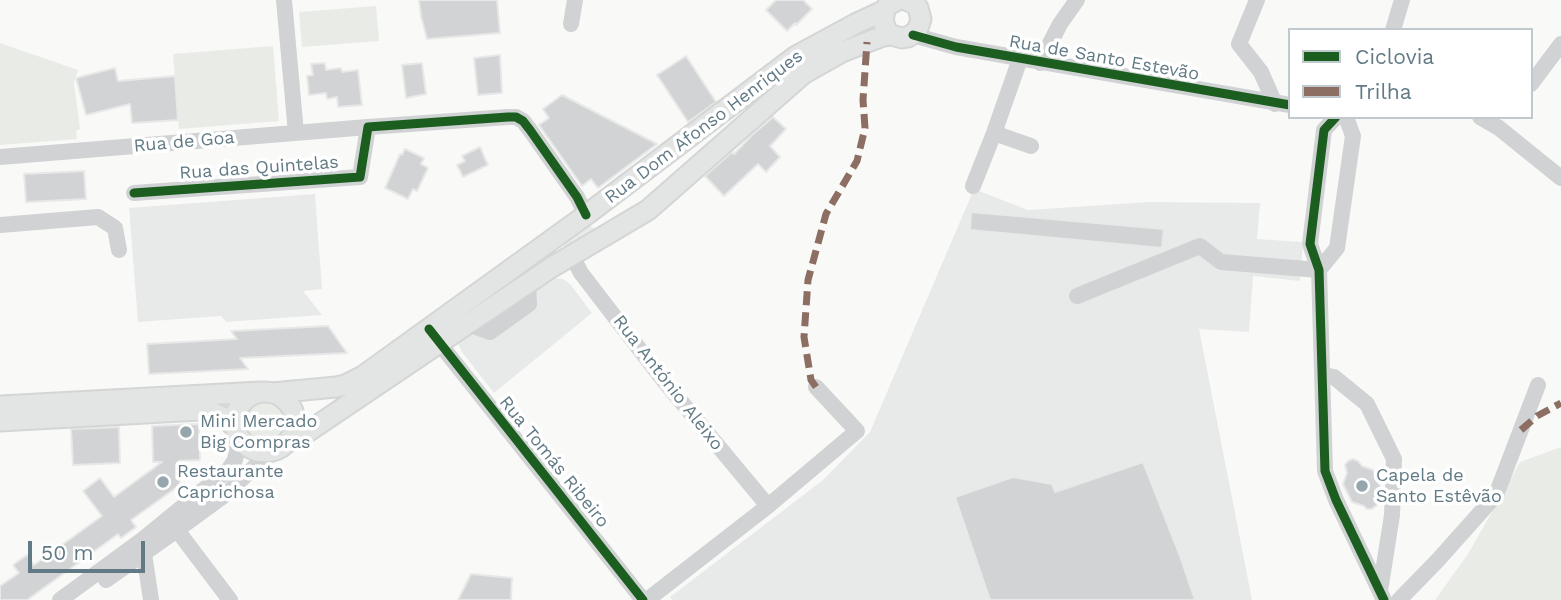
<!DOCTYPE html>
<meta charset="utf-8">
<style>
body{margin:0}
#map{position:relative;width:1561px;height:600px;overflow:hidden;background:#f9f9f8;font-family:"Work Sans",sans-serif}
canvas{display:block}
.legend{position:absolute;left:1288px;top:28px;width:245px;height:91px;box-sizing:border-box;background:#fff;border:2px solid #c0cace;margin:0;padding:9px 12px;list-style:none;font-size:21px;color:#617a85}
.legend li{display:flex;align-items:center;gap:14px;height:35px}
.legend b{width:35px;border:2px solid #c0cace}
.scale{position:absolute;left:28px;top:541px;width:117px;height:32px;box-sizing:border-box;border:4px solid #617a85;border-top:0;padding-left:9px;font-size:21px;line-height:24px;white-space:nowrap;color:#617a85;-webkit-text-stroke:5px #fff;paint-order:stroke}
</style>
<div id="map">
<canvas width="1561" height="600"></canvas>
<ul class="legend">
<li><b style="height:9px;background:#1b5e20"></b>Ciclovia</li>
<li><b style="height:9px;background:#8d6e63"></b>Trilha</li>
</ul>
<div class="scale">50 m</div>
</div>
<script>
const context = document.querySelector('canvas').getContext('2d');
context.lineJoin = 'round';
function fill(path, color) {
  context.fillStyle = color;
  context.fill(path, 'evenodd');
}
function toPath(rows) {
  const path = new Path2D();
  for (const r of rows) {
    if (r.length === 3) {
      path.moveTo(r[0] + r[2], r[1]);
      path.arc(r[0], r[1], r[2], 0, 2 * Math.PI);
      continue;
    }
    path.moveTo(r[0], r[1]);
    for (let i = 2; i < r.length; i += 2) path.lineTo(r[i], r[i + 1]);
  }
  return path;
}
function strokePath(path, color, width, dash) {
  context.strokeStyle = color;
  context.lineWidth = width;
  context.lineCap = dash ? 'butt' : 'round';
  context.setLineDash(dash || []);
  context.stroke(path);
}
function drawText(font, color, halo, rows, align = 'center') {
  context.font = font + ' "Work Sans",sans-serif';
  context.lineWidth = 7;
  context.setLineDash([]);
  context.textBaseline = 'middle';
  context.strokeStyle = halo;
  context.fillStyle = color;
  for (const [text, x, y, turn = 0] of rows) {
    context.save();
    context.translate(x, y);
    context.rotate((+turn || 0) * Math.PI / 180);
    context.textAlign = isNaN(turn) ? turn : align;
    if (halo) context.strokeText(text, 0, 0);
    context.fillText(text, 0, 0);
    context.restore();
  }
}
const built = toPath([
 [974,189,1028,210,1150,202,1260,203,1257,239,1303,242,1300,281,1253,276,1249,332,1199,329,1252,600,672,600,670,597,823,480,870,432],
 [315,194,322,289,303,291,322,315,226,322,221,316,138,322,129,208],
 [553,278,563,279,570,284,592,313,494,393,462,352,458,344,461,336]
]);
const green = toPath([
 [376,6,379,41,302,47,299,12],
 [0,43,78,70,74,83,80,129,76,131,77,139,0,145],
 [273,46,279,121,179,129,173,54],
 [589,225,595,229,596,233,565,249,564,248,563,242],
 [264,423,22],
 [1561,447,1561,600,1435,600,1468,554,1520,462]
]);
const building = toPath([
 [419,0,497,0,500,33,427,39,421,16,419,0],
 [776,0,803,0,812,9,796,25,795,23,787,31,766,10,776,0],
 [500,55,502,93,478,95,474,58,500,55],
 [686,56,716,102,688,122,657,75,686,56],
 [325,63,326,70,341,68,342,72,358,70,362,105,338,107,337,97,327,99,326,93,309,95,307,76,313,75,311,64,325,63],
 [422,63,426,94,406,98,402,65,422,63],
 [115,68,118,81,175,76,178,120,132,123,130,104,86,115,76,78,115,68],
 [562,95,657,144,598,188,591,179,582,186,539,125,549,118,543,109,562,95],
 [773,117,786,129,770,146,780,157,766,172,758,164,724,196,705,176,732,152,734,154,752,135,773,117],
 [480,147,488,165,463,177,457,165,465,161,462,156,480,147],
 [405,149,424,158,421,164,428,168,417,191,413,189,408,199,385,188,400,154,402,155,405,149],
 [84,171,86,199,26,202,24,174,84,171],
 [971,212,1164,229,1162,248,970,230,971,212],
 [328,326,347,353,240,358,248,369,149,374,147,344,237,339,231,331,328,326],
 [199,424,200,460,179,461,180,485,131,520,136,527,121,538,118,534,27,600,0,600,0,586,19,573,13,565,27,555,34,565,102,516,83,491,100,478,114,497,162,462,153,462,152,426,199,424],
 [119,427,120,463,73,465,71,429,119,427],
 [1353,459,1358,461,1362,466,1373,470,1381,488,1377,500,1377,505,1372,509,1367,509,1364,506,1352,502,1343,484,1347,473,1345,465,1348,461,1353,459],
 [1143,462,1180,556,1195,600,990,600,955,497,1013,477,1052,484,1055,492,1143,462],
 [471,574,512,578,511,600,458,600,471,574]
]);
const minor = toPath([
 [284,0,296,133],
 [1257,0,1239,44,1261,72,1275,104],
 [571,24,575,0],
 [1393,30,1402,0],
 [913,35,956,47,1290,105],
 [1040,63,1060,24,1077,0],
 [1531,84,1561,44],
 [1336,117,1324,130,1310,244,1319,270,1325,471,1336,500,1384,600],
 [1480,117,1499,128,1561,178],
 [994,133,1031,146],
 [0,157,368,127],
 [973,186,994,133,1020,59],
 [134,193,360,177,368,127,508,117,516,117,523,121,530,130,577,197,586,215],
 [0,225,98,217,115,228,119,250],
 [572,256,581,273,664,381,768,506],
 [1319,270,1337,248,1353,136,1346,117],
 [1077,296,1200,246,1221,262,1319,270],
 [468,324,490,332,529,304,528,283],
 [432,334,643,600],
 [1324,375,1334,377,1367,404,1394,459,1392,515,1380,591],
 [177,530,230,600],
 [143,547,151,600],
 [106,580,177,530,226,494,270,452],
 [60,600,142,540,229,469,235,460,239,439],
 [647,600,768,506,857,431,816,387],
 [1399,600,1438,560,1496,495,1538,385]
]);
const major = toPath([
 [898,0,888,5,885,10,883,21,887,31,891,35,902,38,908,37,917,31,921,19,918,8,915,4,906,0],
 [265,422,30],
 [272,393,336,387,345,385,363,376,586,215,796,56,855,24,885,10],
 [0,406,260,392],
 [0,421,200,410,211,412,225,418,235,427],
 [290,440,309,431,552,267,648,210,803,74,842,52,883,36,891,35]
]);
const quiet = toPath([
 [816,387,811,380,804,337,808,280,826,214,857,161,865,128,863,100,867,42],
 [1521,430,1537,416,1561,403]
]);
const cycleway = toPath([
 [913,35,956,47,1290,105],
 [1336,117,1324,130,1310,244,1319,270,1325,471,1336,500,1384,600],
 [134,193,360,177,368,127,508,117,516,117,523,121,530,130,577,197,586,215],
 [429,329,643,600]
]);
const markers = [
 [186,432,7,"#96a6ad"],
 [163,482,7,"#96a6ad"],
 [1362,486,7,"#96a6ad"]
];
const streetNames = [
 ["Rua de Santo Estevão",1104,58,10],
 ["Rua Dom Afonso Henriques",704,127,-37],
 ["Rua de Goa",184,142,-5],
 ["Rua das Quintelas",259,168,-4],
 ["Rua António Aleixo",668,383,52],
 ["Rua Tomás Ribeiro",554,462,51]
];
const poiNames = [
 ["Mini Mercado",200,422],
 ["Big Compras",200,443],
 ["Restaurante",177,472],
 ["Caprichosa",177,493],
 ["Capela de",1376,476],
 ["Santo Estêvão",1376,497]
];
fill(built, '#e8eaea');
fill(green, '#e9ece6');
fill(building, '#d1d3d4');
strokePath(building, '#e8e8e8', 2);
strokePath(major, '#d4d6d6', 23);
strokePath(minor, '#d0d2d3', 16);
strokePath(major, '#e3e4e4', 19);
strokePath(quiet, '#8d6e63', 7, [14, 7]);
strokePath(cycleway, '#1b5e20', 9);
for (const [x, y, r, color] of markers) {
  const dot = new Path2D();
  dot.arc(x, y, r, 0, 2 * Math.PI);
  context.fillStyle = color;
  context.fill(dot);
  strokePath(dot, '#fff', 2.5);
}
drawText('18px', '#617a85', '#fff', streetNames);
drawText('18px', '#617a85', '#fff', poiNames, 'left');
</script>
